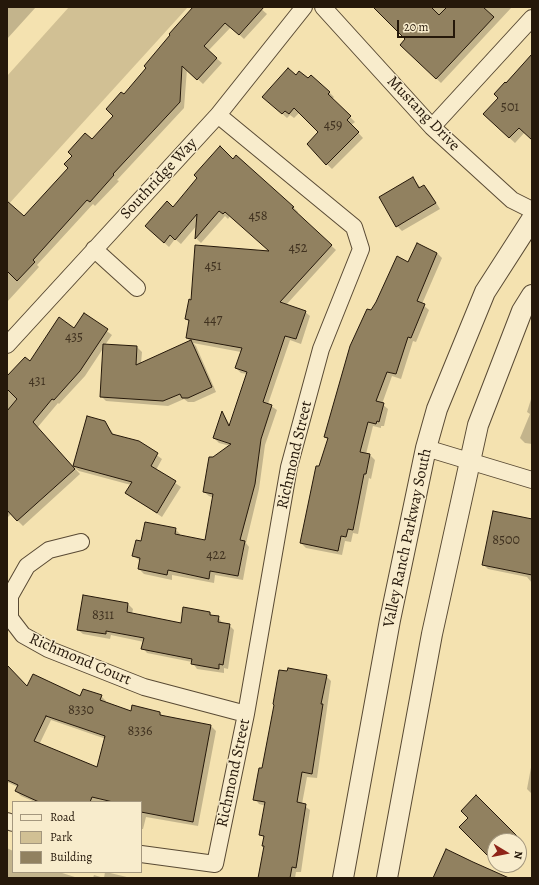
<!DOCTYPE html>
<style>
body{margin:0}
#map{position:relative;width:539px;height:885px;overflow:hidden;background:#f4e2b0;font-family:Alegreya,serif}
canvas{display:block}
.frame{position:absolute;inset:0;border:8px solid #25180a;pointer-events:none}
.legend{position:absolute;left:12px;top:801px;width:130px;height:72px;box-sizing:border-box;background:#f8eccc;border:1px solid #a4977e;margin:0;padding:5px 7px;list-style:none;font-size:12px;color:#25180a}
.legend li{display:flex;align-items:center;gap:8px;height:20px}
.legend b{width:20px;border:1px solid #a4977e}
.north{position:absolute;left:487px;top:833px;width:40px;height:40px;box-sizing:border-box;background:#f8eccc;border:1px solid #a4977e;border-radius:50%;rotate:100deg;font-size:11px;font-weight:700;line-height:16px;text-align:center;color:#25180a}
.north::after{content:'';display:block;margin:auto;width:14px;height:18px;background:#8f2418;clip-path:polygon(50% 0,100% 100%,50% 72%,0 100%)}
.scale{position:absolute;left:397px;top:20px;width:58px;height:18px;box-sizing:border-box;border:2px solid #25180a;border-top:0;padding-left:5px;font-size:12px;line-height:14px;white-space:nowrap;color:#25180a;-webkit-text-stroke:3px #f8eccc;paint-order:stroke}
</style>
<div id="map">
<canvas width="539" height="885"></canvas>
<div class="frame"></div>
<ul class="legend">
<li><b style="height:5px;background:#f8eccc"></b>Road</li>
<li><b style="height:11px;background:#d1c094"></b>Park</li>
<li><b style="height:11px;background:#918160"></b>Building</li>
</ul>
<div class="north">N</div>
<div class="scale">20 m</div>
</div>
<script>
const context = document.querySelector('canvas').getContext('2d');
context.lineJoin = 'round';
function fill(path, color) {
  context.fillStyle = color;
  context.fill(path, 'evenodd');
}
function toPath(rows) {
  const path = new Path2D();
  for (const r of rows) {
    path.moveTo(r[0], r[1]);
    for (let i = 2; i < r.length; i += 2) path.lineTo(r[i], r[i + 1]);
  }
  return path;
}
function strokePath(path, color, width, dash) {
  context.strokeStyle = color;
  context.lineWidth = width;
  context.lineCap = dash ? 'butt' : 'round';
  context.setLineDash(dash || []);
  context.stroke(path);
}
function drawText(font, color, halo, rows, align = 'center') {
  context.font = font + ' Alegreya,serif';
  context.lineWidth = 3;
  context.setLineDash([]);
  context.textBaseline = 'middle';
  context.strokeStyle = halo;
  context.fillStyle = color;
  for (const [text, x, y, turn = 0] of rows) {
    context.save();
    context.translate(x, y);
    context.rotate((+turn || 0) * Math.PI / 180);
    context.textAlign = isNaN(turn) ? turn : align;
    if (halo) context.strokeText(text, 0, 0);
    context.fillText(text, 0, 0);
    context.restore();
  }
}
const green = toPath([
 [69,7,188,7,7,206,7,76]
]);
const shadow = toPath([
 [7,7,36,7,7,39],
 [195,7,259,7,267,14,244,39,231,27,208,51,222,63,203,84,187,69,184,108,117,180,119,181,95,206,93,204,37,265,39,267,7,302,7,215,24,218,70,168,115,116,124,96],
 [374,7,512,7,441,83,401,45,406,39],
 [530,57,532,59,532,136,525,132,515,143,489,119,499,98,495,94],
 [296,76,329,92,334,97,332,99,355,122,351,125,363,138,332,169,315,153,320,132,300,112,294,118,290,115,287,118,268,101],
 [234,160,293,207,298,212,297,214,336,250,286,305,305,312,310,316,301,344,290,340,268,404,277,410,265,445,259,489,246,543,249,547,243,580,215,575,214,583,172,575,172,580,144,574,139,569,140,561,134,556,142,542,175,529,180,534,180,536,205,541,214,498,209,496,204,492,230,446,219,443,214,438,223,413,230,425,247,374,241,373,236,368,241,352,193,343,196,346,216,392,194,402,188,402,184,399,168,406,106,401,101,396,104,347,85,376,59,404,58,403,37,428,80,474,23,526,11,514,7,518,7,377,30,363,74,329,84,314,112,335,105,345,137,347,142,352,141,364,190,341,187,338,190,323,186,319,192,301,272,252,230,216,228,219,225,216,201,243,196,238,198,224,181,244,175,239,169,247,151,231,173,208],
 [413,178,421,188,424,186,429,191,440,209,402,231,397,226],
 [437,253,442,258,422,304,429,310,416,342,413,341,401,379,392,376,382,404,388,409,384,426,381,426,381,428,373,426,366,454,370,455,375,460,371,479,369,478,358,534,353,533,351,542,345,541,342,555,306,548,301,543,328,440,325,437,371,312,409,263],
 [532,396,532,444,525,443,520,438,530,414,527,412],
 [87,417,105,422,115,436,139,442,162,459,156,470,181,487,162,517,126,493,131,485,79,471,74,467],
 [532,522,532,583,527,577,488,569,483,564],
 [128,604,133,609,132,614,181,624,210,613,213,616,218,617,223,624,229,625,234,630,228,669,224,668,224,673,197,669,192,662,147,653,143,648,144,642,111,635,110,639,83,634,78,630],
 [7,666,28,688,80,698,101,696,106,701,106,703,131,712,160,713,164,717,211,726,216,731,198,826,146,817,143,829,141,829,141,802,35,802,21,796,16,791,18,787,7,782],
 [51,720,106,739,98,768,39,745],
 [326,676,331,681,317,778,307,777,302,804,310,810,301,872,296,872,295,878,259,878,264,847,263,845,264,838,261,834,266,806,259,804,255,799,263,770],
 [532,762,532,794,527,789],
 [476,796,523,844,519,848,519,841,495,841,495,861,469,818],
 [7,848,13,851,13,872,59,872,78,878,7,878],
 [105,872,106,872,131,878,93,878,94,875,104,878]
]);
const building = toPath([
 [193,7,264,7,239,35,225,23,204,46,217,58,197,80,182,66,180,102,113,174,114,175,90,202,87,200,33,260,35,262,17,281,7,271,7,201,24,216,68,168,64,164,72,156,68,152,85,133,92,139,113,116,106,109,121,92,124,94,146,68,144,66,170,35,169,34,193,7],
 [373,7,431,7,439,15,447,7,483,7,494,17,436,79,400,45,405,39,373,7],
 [532,54,532,140,519,128,509,138,483,114,498,98,494,94,505,82,506,83,532,54],
 [288,68,296,75,299,71,308,78,311,75,330,92,328,94,351,116,347,120,359,132,326,165,307,144,318,132,294,108,289,114,285,111,282,114,262,97,288,68],
 [220,146,233,159,236,155,294,207,292,208,332,245,280,302,306,311,296,339,285,336,263,402,272,405,261,439,255,484,240,540,245,541,238,576,210,571,209,579,168,570,167,575,138,569,140,558,132,556,136,540,141,541,145,522,176,528,175,534,205,540,213,494,203,492,209,457,213,457,231,444,213,438,222,411,229,426,247,372,235,368,242,348,186,338,189,320,185,319,189,299,191,300,195,245,269,251,225,212,223,214,219,211,195,239,197,214,175,240,170,235,164,243,145,226,167,201,173,207,197,178,194,175,220,146],
 [413,177,419,188,424,185,436,203,396,227,379,197,413,177],
 [417,243,437,253,417,301,425,304,411,338,408,337,396,374,387,372,376,401,384,403,379,422,377,421,376,424,368,422,360,452,370,454,366,474,364,474,353,530,348,529,346,537,341,536,338,551,300,543,316,466,319,466,328,438,324,437,350,346,367,309,371,310,376,302,397,256,408,262,417,243],
 [84,313,108,329,80,371,54,400,52,399,33,422,75,469,17,521,7,510,7,411,17,399,7,389,7,376,25,357,30,361,59,317,74,328,84,313],
 [191,340,212,387,188,398,182,398,180,394,163,401,100,397,103,344,137,346,136,365,191,340],
 [87,416,105,421,112,434,139,441,158,453,151,466,176,481,157,513,125,493,132,482,73,466,87,416],
 [493,511,532,519,532,575,482,565,493,511],
 [83,595,128,603,127,612,181,623,183,607,210,612,210,615,219,616,218,622,230,624,223,665,219,664,219,669,191,664,192,659,141,649,144,638,106,631,106,634,77,630,83,595],
 [7,665,27,686,33,674,80,696,83,689,102,695,100,700,131,711,132,705,160,712,160,715,211,725,193,822,141,812,141,802,113,802,92,797,90,802,39,802,15,791,18,785,7,780,7,665],
 [46,716,105,736,97,767,34,741,46,716],
 [288,668,327,675,321,704,323,704,312,774,302,772,297,802,306,804,296,868,292,867,290,878,258,878,264,846,262,846,264,836,259,835,265,802,253,800,259,768,262,768,274,705,273,704,279,670,287,671,288,668],
 [476,795,522,841,495,841,495,863,459,827,468,818,461,811,476,795],
 [446,849,473,862,509,878,433,878,446,849]
]);
const minor = toPath([
 [323,7,432,127,512,200,532,210],
 [432,127,532,18],
 [94,249,137,288],
 [7,345,218,115,304,7],
 [426,448,532,480],
 [81,542,49,550,27,566,10,596,10,618,23,635,48,649,144,687,246,714],
 [7,821,13,823],
 [141,854,215,864,246,714,289,467,321,349,361,249,354,227,218,115]
]);
const tertiary = toPath([
 [343,878,390,620,426,448,437,409,485,292,532,219],
 [387,878,432,634,478,425,522,311,532,295]
]);
const numberNames = [
 ["501",510,108],
 ["459",333,126],
 ["458",258,217],
 ["452",298,249],
 ["451",213,267],
 ["447",213,321],
 ["435",74,338],
 ["431",37,382],
 ["8500",506,541],
 ["422",216,556],
 ["8311",103,616],
 ["8330",81,711],
 ["8336",140,732]
];
const streetNames = [
 ["Mustang Drive",423,114,46],
 ["Southridge Way",159,179,-47],
 ["Richmond Street",295,455,-77],
 ["Valley Ranch Parkway South",408,538,-78],
 ["Richmond Court",80,660,23],
 ["Richmond Street",234,773,-78]
];
fill(green, '#d1c094');
fill(shadow, '#0003');
fill(building, '#918160');
strokePath(building, '#25180a', 1);
strokePath(minor, '#594a34', 18);
strokePath(tertiary, '#594a34', 22);
strokePath(minor, '#f8eccc', 16);
strokePath(tertiary, '#f8eccc', 20);
drawText('14px', '#403220', null, numberNames);
drawText('16px', '#25180a', '#f8eccc', streetNames);
</script>
